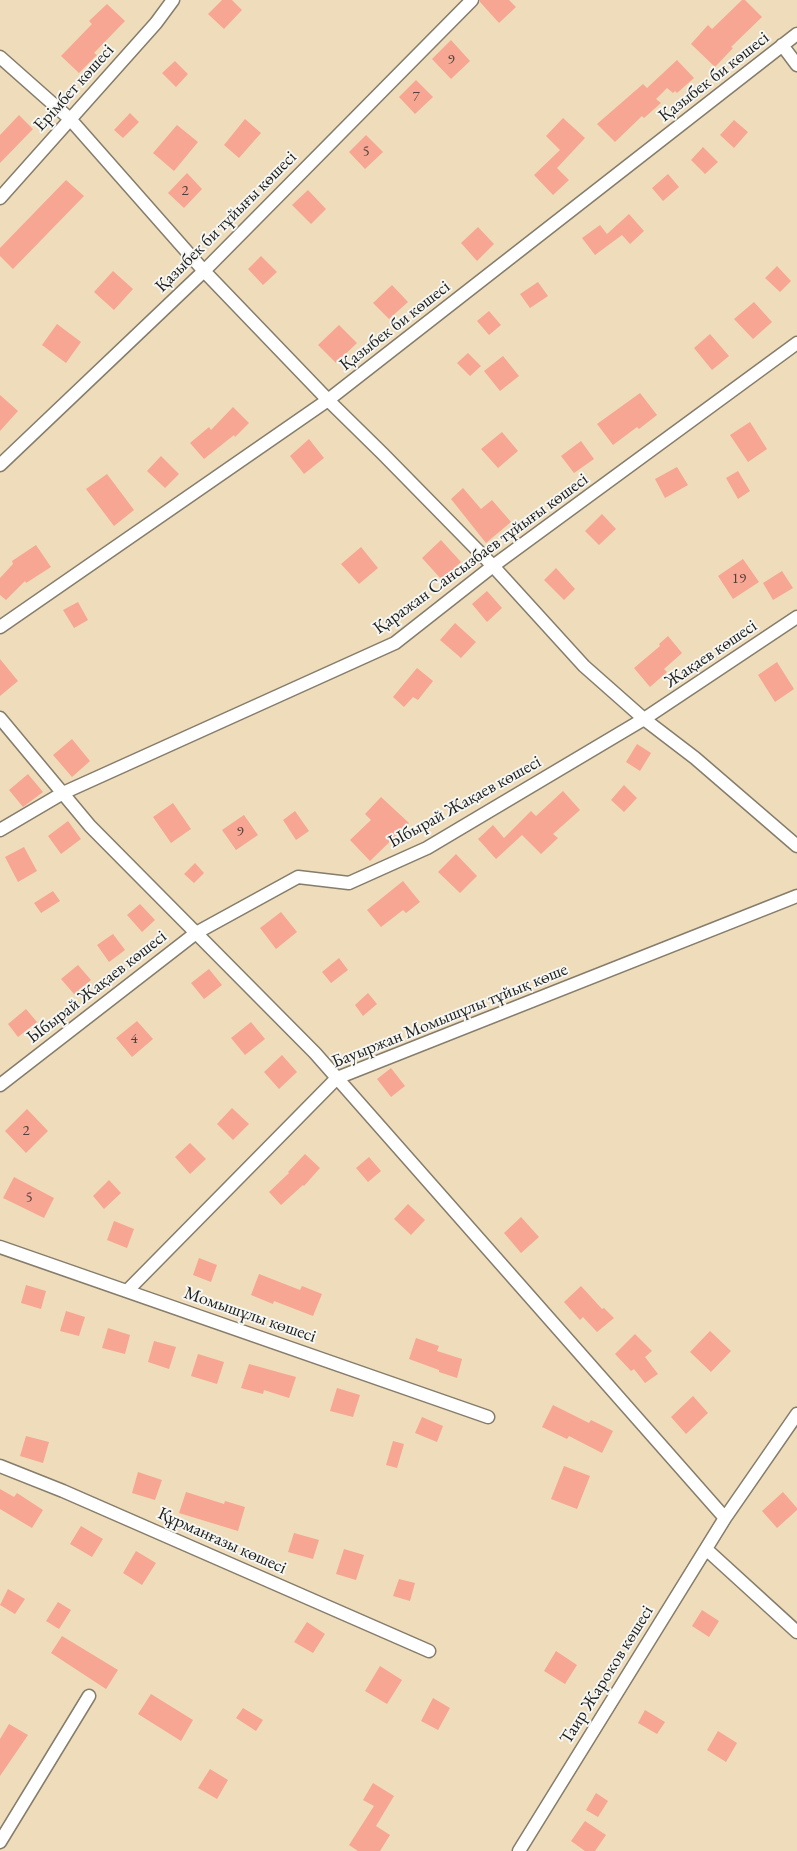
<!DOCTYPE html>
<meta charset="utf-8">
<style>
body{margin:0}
canvas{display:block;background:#eedcba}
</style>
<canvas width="797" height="1851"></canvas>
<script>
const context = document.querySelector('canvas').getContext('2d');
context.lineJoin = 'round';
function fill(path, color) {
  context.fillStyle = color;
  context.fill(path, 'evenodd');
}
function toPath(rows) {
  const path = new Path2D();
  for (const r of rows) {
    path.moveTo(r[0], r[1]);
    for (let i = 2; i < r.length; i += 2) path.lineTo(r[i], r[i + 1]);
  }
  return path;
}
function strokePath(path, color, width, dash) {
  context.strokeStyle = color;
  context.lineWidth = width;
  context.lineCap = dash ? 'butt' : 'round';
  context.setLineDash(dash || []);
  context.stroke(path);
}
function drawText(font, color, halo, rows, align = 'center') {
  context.font = font + ' "EB Garamond",serif';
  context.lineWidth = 4;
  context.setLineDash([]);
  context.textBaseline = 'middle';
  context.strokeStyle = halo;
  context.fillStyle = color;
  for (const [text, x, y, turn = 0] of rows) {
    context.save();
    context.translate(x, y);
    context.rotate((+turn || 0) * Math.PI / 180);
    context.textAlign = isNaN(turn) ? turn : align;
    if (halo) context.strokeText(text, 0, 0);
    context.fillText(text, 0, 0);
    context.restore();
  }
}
const building = toPath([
 [222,0,232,0,242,10,224,29,208,14],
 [480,0,509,0,516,7,499,23,480,2],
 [742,0,745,0,762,17,731,47,733,48,715,67,691,44,708,25,712,29],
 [107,4,125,21,94,53,97,55,79,73,61,56,92,24,89,21],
 [451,40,470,61,451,79,432,59],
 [677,60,694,78,677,93,675,91,673,93,667,88,656,99,661,103,644,118,642,116,615,142,597,124,643,84,647,88],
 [175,61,188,74,176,87,162,73],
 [416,80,433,97,415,114,399,97],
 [130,113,139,122,123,138,114,130],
 [19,115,33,129,0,163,0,135],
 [563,118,585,138,557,168,569,180,553,195,534,175,560,150,546,136],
 [245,119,261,133,239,158,224,145],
 [734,120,748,132,734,148,720,135],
 [177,125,198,142,174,171,153,153],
 [366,135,383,152,365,169,349,152],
 [703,147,718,162,705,174,691,160],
 [187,173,202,189,184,208,168,193],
 [668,174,679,187,663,201,652,188],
 [66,180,84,196,13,269,0,256,0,248],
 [308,190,326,209,311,224,292,205],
 [629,214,644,231,630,244,622,235,595,255,582,238,600,225,607,234],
 [478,227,494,244,477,261,461,243],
 [261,256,277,272,263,285,248,269],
 [777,266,791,281,780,292,765,278],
 [113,271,133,289,114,310,94,292],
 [538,282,548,296,530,308,520,294],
 [392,285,408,302,389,319,373,303],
 [754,302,772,322,753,339,734,319],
 [489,311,501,325,489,335,477,321],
 [57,324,81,342,66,363,42,345],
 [339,325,357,343,336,363,318,345],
 [710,334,729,356,712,370,694,348],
 [468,353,481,366,470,376,457,363],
 [503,356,519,376,500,391,484,371],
 [640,393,657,415,639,429,637,427,613,445,597,424],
 [0,395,18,411,0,431],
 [233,407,249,423,235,437,234,435,204,459,190,443,209,427,211,430],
 [750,422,767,449,748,462,730,435],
 [502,432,518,451,498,468,481,449],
 [309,439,324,458,304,474,290,456],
 [581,441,594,459,574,473,561,456],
 [161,456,179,474,165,488,147,471],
 [677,467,688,485,665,498,655,479],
 [738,471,750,491,738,499,726,478],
 [107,474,134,510,114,526,86,489],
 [463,488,481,509,492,500,511,522,486,543,451,499],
 [602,514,616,529,599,545,585,531],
 [441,540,461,562,442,580,422,558],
 [36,545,51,567,26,583,25,581,6,600,0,595,0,578,13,564,12,561],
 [361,547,378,568,359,584,341,564],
 [743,559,759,582,733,599,718,576],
 [556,568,575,589,564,600,544,580],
 [782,571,793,588,773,600,763,583],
 [487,591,502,608,487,622,472,604],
 [78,602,88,620,74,628,63,610],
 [455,623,476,642,461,658,440,640],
 [668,636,682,653,664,669,667,672,650,687,634,668,660,646,659,644],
 [0,659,18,681,0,696],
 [777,662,794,689,775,702,758,675],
 [417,668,433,681,418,700,413,697,404,707,393,697],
 [72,739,90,761,72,777,53,755],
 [637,744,651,753,640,771,626,762],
 [28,774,43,792,23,807,9,790],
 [624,785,637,798,624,812,611,800],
 [563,791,580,810,553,834,558,838,541,854,522,835,496,859,478,839,493,825,504,838,531,811,536,816],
 [381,797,409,823,370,861,350,840,371,820,365,814],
 [173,803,191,829,171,843,153,817],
 [295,811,309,831,296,840,283,820],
 [244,815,258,835,236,850,222,830],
 [68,821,81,839,61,854,48,836],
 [24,847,37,871,18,882,5,857],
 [456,854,477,876,460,893,438,872],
 [195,863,204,873,194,883,184,874],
 [403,881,420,902,406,913,403,910,381,927,367,910],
 [53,891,60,901,41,913,34,903],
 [140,904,155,920,142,932,127,915],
 [281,912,297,932,276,949,260,928],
 [113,934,125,950,109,962,97,945],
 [339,958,348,970,331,983,322,972],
 [78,965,91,980,74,994,61,979],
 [209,969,222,985,204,999,191,983],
 [368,993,377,1004,363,1016,355,1005],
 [26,1009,37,1022,18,1037,8,1024],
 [137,1021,153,1039,132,1057,116,1038],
 [251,1022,265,1039,245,1055,231,1038],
 [282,1055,297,1072,279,1089,264,1072],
 [391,1068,405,1086,391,1097,377,1079],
 [232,1108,249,1124,233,1140,217,1124],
 [27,1109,48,1131,26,1153,5,1131],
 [190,1143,206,1159,190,1174,175,1157],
 [305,1154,320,1168,304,1186,303,1185,281,1205,269,1192,289,1173,288,1172],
 [369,1157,381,1171,368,1182,356,1168],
 [14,1177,54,1198,44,1218,3,1198],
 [109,1180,121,1193,104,1209,93,1196],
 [408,1204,425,1220,411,1235,394,1219],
 [521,1217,539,1237,521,1253,504,1233],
 [114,1221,134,1229,127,1248,107,1240],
 [199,1258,217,1265,211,1282,193,1275],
 [259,1274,300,1290,302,1286,322,1294,313,1316,274,1301,273,1304,251,1295],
 [26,1285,46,1291,41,1309,21,1303],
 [581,1286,602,1309,604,1308,614,1318,597,1332,583,1317,580,1320,564,1302],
 [66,1311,85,1317,79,1336,60,1331],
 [108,1328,130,1335,125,1354,102,1348],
 [710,1331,731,1351,711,1372,690,1352],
 [635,1334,652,1351,645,1357,658,1374,645,1383,634,1369,631,1371,615,1354],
 [416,1338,439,1346,437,1351,462,1359,457,1378,439,1372,439,1370,409,1359],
 [154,1341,176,1347,169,1369,148,1362],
 [198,1354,224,1362,217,1384,191,1376],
 [249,1364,296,1377,289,1398,264,1390,263,1394,241,1388],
 [337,1388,360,1395,353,1417,330,1411],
 [693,1396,708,1413,686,1434,671,1417],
 [553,1405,589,1423,591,1420,613,1431,602,1453,569,1436,567,1439,542,1427],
 [422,1417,443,1426,437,1442,415,1433],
 [26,1436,49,1442,43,1463,20,1456],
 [393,1441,404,1444,397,1468,386,1465],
 [564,1466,590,1476,577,1509,551,1499],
 [138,1472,162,1480,155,1500,132,1493],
 [0,1489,14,1497,17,1493,43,1510,32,1528,0,1509],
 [186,1492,224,1504,225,1501,245,1507,238,1531,179,1513],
 [783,1492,797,1508,797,1510,777,1528,762,1511],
 [81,1526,103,1539,92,1557,70,1544],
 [294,1533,319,1540,313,1559,288,1552],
 [344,1549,364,1555,356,1580,336,1574],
 [136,1551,156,1563,142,1585,123,1573],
 [399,1579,415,1583,410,1601,393,1596],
 [8,1589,25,1599,15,1614,0,1605],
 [58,1602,71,1610,59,1629,46,1621],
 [702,1610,719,1621,709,1637,692,1626],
 [307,1622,325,1634,313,1653,294,1642],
 [62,1636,118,1670,106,1689,51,1653],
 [556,1651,577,1665,565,1684,544,1671],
 [380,1666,402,1680,387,1704,365,1691],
 [151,1694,193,1720,181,1741,138,1714],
 [433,1698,450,1708,438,1730,421,1721],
 [243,1708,263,1720,256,1731,236,1718],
 [645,1710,665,1722,657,1734,638,1723],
 [9,1724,28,1735,0,1776,0,1739],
 [718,1731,737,1743,726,1762,707,1750],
 [210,1769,228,1780,217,1799,198,1788],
 [373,1783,394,1796,376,1826,390,1835,380,1851,358,1851,349,1845,374,1806,363,1800],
 [596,1793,608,1801,598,1817,586,1810],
 [585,1821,606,1835,595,1851,585,1851,571,1841]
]);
const street = toPath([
 [782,45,797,65],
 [0,57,70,119,204,271,328,400,383,454,493,566,584,666,644,719,695,758,797,846],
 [0,198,156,23,173,0],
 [0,465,204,271,472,0],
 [0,627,328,400,797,34],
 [0,718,90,826,315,1053,725,1518],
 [0,830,63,793,395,643,493,566,797,343],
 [0,1085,196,933,298,877,349,883,427,848,644,719,797,617],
 [0,1247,488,1417],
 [127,1291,337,1078,797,896],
 [0,1466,63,1491,429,1651],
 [706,1549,797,1632],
 [0,1842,89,1696],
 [519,1851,725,1518,797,1414]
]);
const numberNames = [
 ["9",451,60],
 ["7",416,97],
 ["5",366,152],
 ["2",185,191],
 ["19",739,579],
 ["9",240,832],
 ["4",134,1039],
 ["2",26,1131],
 ["5",29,1198]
];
const streetNames = [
 ["Қазыбек би көшесі",714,77,-38],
 ["Ерімбет көшесі",74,88,-48],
 ["Қазыбек би тұйығы көшесі",226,222,-45],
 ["Қазыбек би көшесі",395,326,-38],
 ["Қаражан Сансызбаев тұйығы көшесі",481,554,-36],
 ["Жақаев көшесі",711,654,-34],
 ["Ыбырай Жақаев көшесі",465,802,-29],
 ["Ыбырай Жақаев көшесі",97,987,-38],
 ["Бауыржан Момышұлы тұйық көше",450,1016,-22],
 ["Момышұлы көшесі",250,1315,19],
 ["Құрманғазы көшесі",222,1541,24],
 ["Таир Жароков көшесі",607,1675,-58]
];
fill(building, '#f7a693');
strokePath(street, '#857c6b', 15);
strokePath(street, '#fff', 12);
drawText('15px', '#533e3a', null, numberNames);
drawText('18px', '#1c1c1c', '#f6f6f2', streetNames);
</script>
